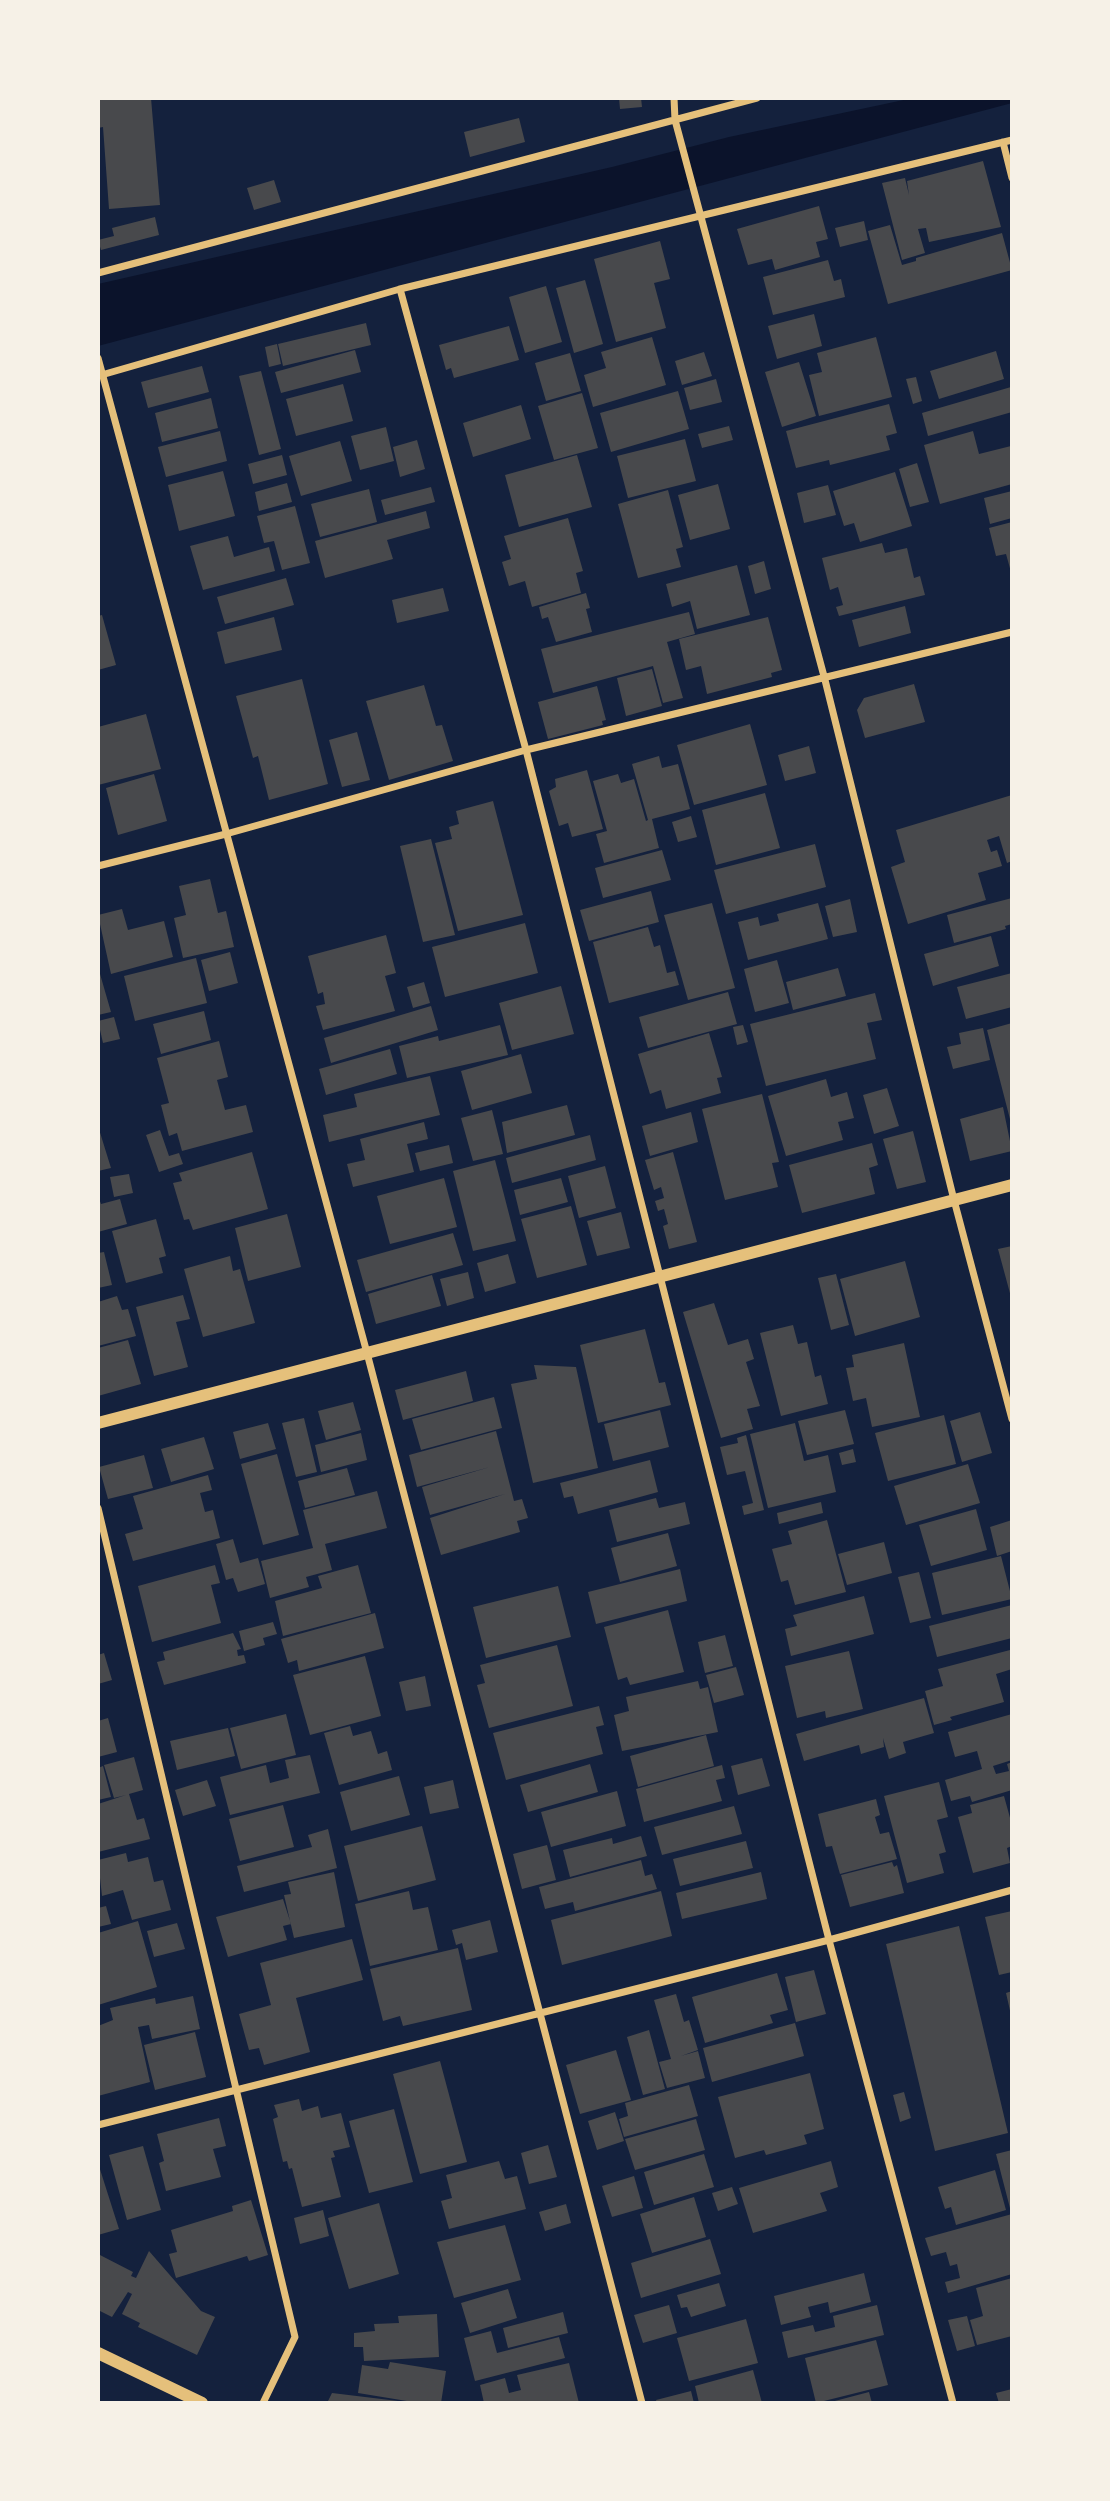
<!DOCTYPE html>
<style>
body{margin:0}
#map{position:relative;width:1110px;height:2501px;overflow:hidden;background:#14213d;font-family:Lato,sans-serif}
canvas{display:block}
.frame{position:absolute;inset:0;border:100px solid #f6f1e7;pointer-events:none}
</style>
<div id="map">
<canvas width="1110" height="2501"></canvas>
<div class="frame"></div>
</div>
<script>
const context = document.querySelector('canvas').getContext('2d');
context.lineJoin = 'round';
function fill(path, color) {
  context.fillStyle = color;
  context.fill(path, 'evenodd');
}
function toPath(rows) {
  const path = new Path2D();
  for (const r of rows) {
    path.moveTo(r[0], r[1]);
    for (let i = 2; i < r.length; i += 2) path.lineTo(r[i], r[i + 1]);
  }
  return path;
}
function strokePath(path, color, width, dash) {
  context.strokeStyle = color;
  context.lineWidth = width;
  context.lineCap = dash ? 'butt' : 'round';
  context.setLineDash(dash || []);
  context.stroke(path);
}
const water = toPath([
 [913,98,1012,98,1012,103,98,346,98,284,612,167,729,137]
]);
const building = toPath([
 [98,98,151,98,160,205,109,209,103,127,98,128],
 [619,98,641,98,642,107,620,109],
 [519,118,525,142,470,157,464,132],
 [983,161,1001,227,929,242,926,228,918,229,925,253,902,260,882,183,905,178,909,195,907,181],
 [274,180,281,202,254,210,247,188],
 [819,206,828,239,816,242,820,257,775,270,772,259,748,265,737,229],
 [155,217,159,235,101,250,98,240,114,236,112,228],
 [864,221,868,240,840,247,835,228],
 [890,225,902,265,916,261,916,258,1002,233,1012,270,888,304,868,231],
 [660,241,670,279,654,283,666,328,616,342,594,259],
 [828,260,834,281,841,279,845,297,773,315,763,277],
 [585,280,603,344,574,353,556,288],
 [546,286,562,342,525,353,509,297],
 [814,314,822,346,777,359,768,326],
 [366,323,371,345,283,366,278,344],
 [509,326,519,360,454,378,451,368,446,370,439,345],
 [652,337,666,385,593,407,584,375,606,368,601,352],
 [876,337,892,397,819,416,809,375,822,372,817,353],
 [277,344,281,364,269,367,265,347],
 [355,350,361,372,281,393,275,372],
 [996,351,1004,379,939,399,930,371],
 [704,352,712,376,682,385,675,361],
 [570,353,581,391,546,401,535,363],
 [799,362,816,416,782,427,765,372],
 [202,366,209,392,148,408,141,382],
 [261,371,281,449,259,455,239,376],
 [916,377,922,401,913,404,906,379],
 [716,379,722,402,690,410,684,388],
 [343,384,353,421,296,436,286,399],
 [1011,387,1012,412,928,436,922,413],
 [678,391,689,429,611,452,600,413],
 [582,393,598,448,554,460,538,406],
 [211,398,218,428,162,442,155,413],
 [889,404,897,433,886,436,890,450,830,465,829,460,796,468,786,431],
 [521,405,531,439,473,457,463,423],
 [729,426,733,440,702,448,698,434],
 [386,427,394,461,360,470,351,436],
 [220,431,227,461,166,477,158,447],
 [973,431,979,454,1011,446,1012,484,940,504,924,445],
 [685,439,696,481,628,498,617,456],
 [417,440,425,469,400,477,393,447],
 [340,441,352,481,301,496,289,456],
 [282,455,287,475,253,484,248,464],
 [577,455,592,507,519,527,505,475],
 [917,463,929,502,910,507,899,469],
 [223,471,235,516,179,531,168,485],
 [895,472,912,526,860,542,854,523,844,526,833,491],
 [287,483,292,502,259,511,255,492],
 [718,484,730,529,690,540,678,495],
 [828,485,836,515,804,523,797,493],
 [431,487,435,502,385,515,381,500],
 [369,489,377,522,320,537,311,504],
 [668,490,683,547,676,549,681,567,638,578,618,504],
 [1012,491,1012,518,990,524,984,498],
 [295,506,310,563,282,570,274,541,264,543,257,516],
 [426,511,430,528,387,540,393,559,325,578,315,541],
 [568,518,583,571,576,573,581,593,532,607,525,581,509,586,502,562,511,559,504,536],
 [1012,522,1012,572,1011,572,1006,554,996,556,989,528],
 [228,536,234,557,269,547,275,571,203,590,190,546],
 [882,543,885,553,907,548,914,578,920,576,925,595,839,616,836,607,843,605,838,587,830,590,822,558],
 [764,561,771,589,755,594,748,566],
 [737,565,750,615,697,629,690,601,672,607,666,584],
 [286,578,294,605,225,624,217,597],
 [443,588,449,611,397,623,392,600],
 [586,593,590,608,586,609,592,632,556,642,548,617,542,619,539,607],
 [905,606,911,633,859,647,852,620],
 [689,612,695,634,667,642,683,698,663,703,653,666,553,693,541,649],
 [102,615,116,665,98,670,98,616],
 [274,617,282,650,225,664,217,632],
 [768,617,782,670,771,673,772,677,707,694,701,666,686,670,679,639],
 [652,669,662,706,626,716,617,678],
 [302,679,328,784,269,800,258,756,253,758,236,696],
 [914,684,925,722,865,738,857,710,864,698],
 [424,685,436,726,442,725,453,761,389,780,366,701],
 [597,686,606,720,602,721,603,725,548,739,538,702],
 [146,714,161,769,98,785,98,727],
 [750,724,767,785,694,805,677,745],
 [357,732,370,780,342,787,329,740],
 [809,746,816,773,785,781,778,755],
 [659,756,662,768,678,764,690,809,652,819,659,848,604,863,596,834,607,831,593,781,618,774,621,783,634,779,646,821,648,820,632,764],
 [587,770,603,829,572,837,568,823,559,826,549,791,556,787,555,779],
 [154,774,167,821,118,835,106,788],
 [765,793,780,848,716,865,702,810],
 [1012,795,1012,861,1007,863,999,836,987,840,991,852,997,850,1002,866,978,873,986,900,908,924,891,867,905,862,896,830],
 [493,801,523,915,458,931,435,843,452,839,449,827,459,824,456,811],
 [691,816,697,837,678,842,672,822],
 [431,839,455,935,423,942,400,846],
 [815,844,826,887,726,914,714,870],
 [662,850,671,880,603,898,595,868],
 [210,879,218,913,226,911,234,947,183,958,174,918,186,915,179,886],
 [651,891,659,922,589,941,580,910],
 [1012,898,1012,924,1005,926,1006,929,954,943,947,915],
 [850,899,857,932,833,937,825,906],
 [712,903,735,988,688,1000,664,915],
 [818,903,828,939,748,960,738,922,758,917,760,926,779,921,777,914],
 [122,909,128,930,164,921,173,957,111,974,98,915],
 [525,923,538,973,445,997,432,947],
 [648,927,654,947,660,945,667,973,675,971,679,985,609,1003,593,942],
 [386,935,396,973,385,976,395,1011,323,1030,316,1006,325,1004,323,992,318,994,308,956],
 [991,936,999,966,933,986,924,954],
 [230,952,238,983,209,991,201,960],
 [196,958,207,1003,135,1021,124,976],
 [777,960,789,1003,755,1012,744,969],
 [98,967,111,1012,98,1015],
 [838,968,846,996,793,1010,786,982],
 [1012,973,1012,1007,966,1019,957,987],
 [424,982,430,1003,413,1008,407,987],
 [561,986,574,1034,512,1050,499,1003],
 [728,992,737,1024,648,1048,639,1017],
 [875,993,882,1020,867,1023,876,1059,766,1086,750,1024],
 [431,1006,438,1030,331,1063,324,1038],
 [204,1011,211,1040,161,1054,153,1024],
 [114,1017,120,1039,103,1043,98,1021],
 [1012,1023,1012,1123,1011,1123,987,1030],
 [500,1025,508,1055,407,1078,399,1046,438,1036,439,1041],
 [743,1025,748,1042,737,1045,733,1027],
 [983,1028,990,1060,953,1069,947,1047,961,1044,959,1033],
 [709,1033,722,1077,717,1078,721,1093,666,1109,661,1090,650,1094,638,1054],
 [219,1041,228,1077,217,1080,225,1110,246,1105,253,1132,182,1151,177,1133,169,1136,161,1105,169,1103,157,1058],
 [390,1049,397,1074,326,1095,319,1069],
 [521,1054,532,1093,472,1110,461,1071],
 [430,1076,440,1115,329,1142,323,1115,357,1107,354,1094],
 [826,1079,831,1097,847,1092,854,1118,838,1122,843,1140,786,1156,768,1096],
 [887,1088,899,1126,874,1134,863,1095],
 [762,1094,779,1162,772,1163,778,1187,725,1200,702,1109],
 [567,1105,575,1135,507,1153,502,1122],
 [1003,1107,1012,1151,970,1161,960,1119],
 [492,1110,503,1154,473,1161,461,1118],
 [691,1112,698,1142,650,1156,642,1126],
 [424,1122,428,1139,407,1144,414,1172,353,1187,347,1164,365,1160,360,1139],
 [98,1126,111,1168,98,1171],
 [160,1130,169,1156,179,1153,183,1164,159,1172,146,1135],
 [913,1131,926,1182,897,1189,883,1139],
 [590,1135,596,1160,512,1183,506,1158],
 [872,1143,878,1165,869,1168,875,1194,802,1213,789,1165],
 [449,1145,453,1163,420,1171,415,1153],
 [252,1152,268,1209,193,1230,189,1219,184,1220,173,1183,182,1181,179,1173],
 [673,1152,697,1242,669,1249,663,1226,668,1224,664,1209,658,1211,655,1201,664,1198,661,1187,654,1190,645,1160],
 [495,1160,516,1241,473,1251,453,1171],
 [605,1166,616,1208,579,1218,568,1176],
 [129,1174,133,1193,114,1197,110,1177],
 [444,1178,457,1227,390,1244,377,1196],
 [561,1178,568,1202,520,1215,514,1190],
 [98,1196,101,1204,120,1199,127,1224,98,1232],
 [571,1206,587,1265,537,1278,521,1219],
 [621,1212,630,1248,597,1256,587,1221],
 [287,1214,301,1267,248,1281,235,1228],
 [156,1219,166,1256,159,1258,163,1273,126,1283,112,1231],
 [453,1233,463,1265,366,1292,357,1260],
 [1012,1246,1012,1297,1011,1297,998,1249],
 [104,1252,112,1285,98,1288,98,1253],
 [508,1254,516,1283,485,1292,477,1263],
 [230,1256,233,1271,240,1269,255,1323,203,1337,184,1269],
 [905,1261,920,1317,855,1336,840,1279],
 [468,1272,474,1298,447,1306,440,1279],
 [836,1274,849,1325,831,1330,818,1278],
 [432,1275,441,1306,376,1324,368,1294],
 [183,1295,190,1319,176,1322,188,1367,154,1376,136,1307],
 [117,1296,122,1310,128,1309,136,1336,98,1346,98,1302],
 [714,1303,728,1345,748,1339,754,1359,746,1362,760,1406,747,1409,753,1429,721,1438,683,1312],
 [793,1325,798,1344,807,1342,815,1377,821,1375,828,1404,781,1416,760,1333],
 [645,1329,659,1383,665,1382,671,1405,598,1423,580,1345],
 [128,1340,141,1384,98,1396,98,1348],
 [904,1343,920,1417,872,1427,866,1398,853,1401,846,1368,854,1367,852,1355],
 [534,1365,576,1367,598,1468,533,1483,511,1384,537,1379],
 [466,1371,473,1401,403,1420,395,1390],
 [494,1397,502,1428,421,1450,412,1419],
 [353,1402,361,1430,326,1440,318,1411],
 [660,1410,669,1447,613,1461,604,1424],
 [845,1410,854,1444,807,1455,798,1421],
 [980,1412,992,1453,962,1462,950,1421],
 [944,1415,956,1464,888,1481,875,1433],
 [304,1418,317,1472,296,1477,282,1423],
 [268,1423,276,1449,240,1459,233,1432],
 [795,1423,804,1461,828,1455,836,1492,768,1508,750,1434],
 [496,1431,514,1501,522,1499,528,1518,517,1521,520,1532,441,1555,430,1518,505,1494,430,1515,422,1487,490,1467,417,1487,409,1455],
 [361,1433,367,1460,321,1472,315,1445],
 [746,1435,764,1510,744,1515,742,1506,753,1503,745,1471,727,1475,720,1447,738,1443,737,1438],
 [204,1437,214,1469,171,1482,161,1449],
 [853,1449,856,1462,842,1465,839,1453],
 [277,1454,299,1535,263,1545,241,1464],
 [144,1455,153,1488,108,1499,99,1467],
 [650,1460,658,1492,578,1514,573,1496,564,1498,560,1483],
 [968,1464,980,1503,906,1525,894,1486],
 [347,1468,355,1495,305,1508,298,1481],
 [208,1475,212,1490,200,1493,205,1512,213,1510,220,1538,133,1561,125,1534,143,1529,133,1496],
 [377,1491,387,1528,325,1544,332,1570,306,1577,309,1587,270,1598,261,1561,313,1548,303,1510],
 [656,1498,659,1508,685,1502,690,1524,617,1542,609,1510],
 [821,1502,823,1513,779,1524,777,1513],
 [976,1509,987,1550,931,1566,919,1525],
 [827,1520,846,1592,795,1605,788,1580,781,1582,772,1549,792,1544,788,1531],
 [1012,1520,1012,1551,997,1556,990,1527],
 [668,1533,677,1566,620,1582,611,1548],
 [233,1539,240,1563,258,1558,265,1584,238,1592,233,1578,226,1580,216,1544],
 [884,1542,892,1573,847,1585,838,1554],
 [1001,1556,1012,1599,942,1615,932,1573],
 [215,1565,220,1583,211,1585,221,1623,152,1642,138,1586],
 [358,1565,371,1613,283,1636,275,1601,322,1588,318,1576],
 [680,1569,687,1601,596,1624,588,1592],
 [919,1572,931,1618,910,1623,898,1577],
 [558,1586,571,1637,486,1658,473,1607],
 [864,1596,874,1634,791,1656,785,1629,797,1626,793,1615],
 [1012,1605,1012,1638,937,1657,929,1626],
 [668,1610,684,1672,630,1685,627,1677,618,1680,604,1627],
 [375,1613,384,1648,299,1671,297,1660,288,1663,281,1639],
 [273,1622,277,1634,263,1638,265,1645,244,1651,239,1631],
 [233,1633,241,1649,237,1650,238,1656,244,1655,246,1663,164,1685,157,1662,165,1660,163,1652],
 [725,1635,733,1666,705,1673,698,1642],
 [557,1645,573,1706,489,1728,477,1685,485,1683,480,1665],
 [1010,1650,1012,1669,996,1674,1004,1702,950,1717,952,1720,934,1725,925,1691,943,1686,938,1669],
 [849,1651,863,1709,826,1718,825,1711,797,1718,785,1666],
 [104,1653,112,1680,98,1684,98,1655],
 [365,1656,381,1716,310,1735,293,1675],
 [736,1667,744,1695,714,1703,706,1675],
 [425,1676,431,1706,406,1711,399,1682],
 [698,1681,700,1689,708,1687,718,1732,622,1751,614,1715,629,1711,626,1697],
 [924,1698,934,1733,903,1742,906,1753,889,1759,883,1738,884,1747,861,1754,859,1745,804,1761,796,1734],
 [599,1706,604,1725,596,1727,603,1754,506,1780,493,1733],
 [286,1714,296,1755,241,1769,230,1728],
 [1012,1714,1012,1760,993,1766,996,1774,1009,1771,1007,1764,1012,1762,1012,1790,972,1802,970,1796,951,1801,945,1780,982,1769,977,1751,955,1757,948,1732],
 [108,1718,117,1752,98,1757,98,1721],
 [350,1726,353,1736,371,1731,378,1754,387,1751,392,1770,339,1785,324,1733],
 [228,1728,235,1756,177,1770,170,1741],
 [706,1735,714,1766,638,1787,630,1756],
 [310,1755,320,1793,230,1815,220,1777,266,1765,270,1783,289,1778,285,1760],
 [134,1757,143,1790,129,1794,137,1820,144,1818,150,1839,98,1852,98,1804,126,1795,114,1798,104,1765],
 [762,1758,770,1786,738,1795,731,1766],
 [590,1764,598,1792,528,1812,520,1785],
 [722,1765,725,1778,716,1780,722,1801,644,1822,636,1789],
 [103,1766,111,1797,98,1800,98,1768],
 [399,1776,410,1815,351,1831,340,1792],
 [207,1780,216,1806,183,1816,175,1790],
 [453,1780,459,1808,430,1814,424,1787],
 [939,1782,948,1817,937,1820,946,1852,939,1854,944,1873,907,1883,884,1796],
 [617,1791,626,1826,551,1847,541,1812],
 [1004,1796,1012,1825,1012,1846,1007,1848,1010,1863,973,1873,958,1817,972,1813,970,1805],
 [876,1799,880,1815,875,1817,880,1834,889,1832,897,1859,840,1874,832,1846,826,1847,818,1814],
 [283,1805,294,1847,240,1861,229,1819],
 [734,1806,742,1834,662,1855,654,1827],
 [422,1826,436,1880,358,1901,344,1846],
 [328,1829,337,1868,244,1892,237,1866,312,1847,308,1835],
 [641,1836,647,1856,570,1877,563,1850,612,1838,613,1844],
 [746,1841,753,1868,680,1886,673,1859],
 [547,1845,556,1880,522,1889,513,1854],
 [126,1853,128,1862,148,1857,154,1882,163,1880,171,1910,132,1920,123,1890,102,1896,98,1860],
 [641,1860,645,1876,652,1874,657,1889,575,1911,573,1902,545,1909,539,1887],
 [892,1862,894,1867,897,1865,904,1893,850,1907,841,1875],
 [334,1872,345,1927,294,1938,284,1895,291,1894,288,1882],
 [761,1872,767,1899,682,1919,676,1893],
 [409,1891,413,1910,428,1907,438,1950,370,1966,355,1904],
 [661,1891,672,1936,562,1965,551,1920],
 [283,1899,291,1924,283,1926,287,1940,228,1957,216,1917],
 [106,1906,111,1924,98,1927,98,1908],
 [1012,1911,1012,1972,999,1975,985,1917],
 [490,1920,498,1952,466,1960,462,1943,456,1945,452,1930],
 [138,1921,157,1987,98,2005,98,1933],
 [177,1923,185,1949,154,1957,147,1931],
 [959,1926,1008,2133,935,2151,886,1944],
 [352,1939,363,1980,296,1998,310,2052,264,2065,259,2048,249,2050,239,2014,271,2005,260,1963],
 [458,1948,472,2010,403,2026,400,2016,383,2021,370,1969],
 [814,1970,826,2014,796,2022,785,1977],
 [777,1973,788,2010,770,2015,773,2023,705,2043,692,1997],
 [1012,1991,1012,2015,1011,2015,1006,1993],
 [676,1994,684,2022,689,2020,698,2050,681,2056,698,2051,705,2078,667,2088,659,2062,671,2059,654,2000],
 [193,1996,200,2029,152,2039,149,2025,138,2027,150,2082,98,2096,98,2026,113,2020,110,2008,155,1998,156,2004],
 [795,2023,804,2056,712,2082,703,2048],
 [649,2030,665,2089,643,2095,627,2037],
 [195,2032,206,2077,155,2090,144,2045],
 [616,2050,631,2100,580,2114,566,2065],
 [440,2061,467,2162,420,2174,393,2074],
 [810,2073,824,2129,804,2135,807,2144,766,2155,764,2150,735,2158,718,2097],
 [689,2085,698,2116,624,2137,619,2119,628,2116,625,2103],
 [904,2092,911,2118,900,2122,893,2095],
 [299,2099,302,2111,318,2106,321,2118,341,2113,350,2147,333,2151,335,2157,331,2158,341,2197,302,2207,292,2168,289,2169,287,2161,283,2162,273,2119,278,2117,274,2105],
 [394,2109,413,2182,369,2193,349,2121],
 [615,2112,624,2141,597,2150,588,2121],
 [219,2118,226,2146,213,2149,221,2177,166,2191,159,2163,164,2161,157,2134],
 [696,2119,705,2150,635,2170,625,2139],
 [548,2145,557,2177,529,2184,521,2153],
 [143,2146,161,2210,127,2220,109,2155],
 [1012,2150,1012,2211,1011,2212,996,2154],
 [704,2154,714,2187,654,2205,644,2172],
 [499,2161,505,2179,517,2176,526,2209,449,2229,441,2201,452,2198,446,2175],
 [831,2161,838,2187,820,2193,827,2211,753,2233,739,2188],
 [98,2163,119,2229,98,2235],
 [995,2170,1006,2210,956,2225,951,2207,945,2209,938,2187],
 [634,2176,643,2208,612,2217,602,2186],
 [732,2187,738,2204,718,2211,712,2193],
 [694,2197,706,2237,652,2253,640,2214],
 [251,2200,268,2255,249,2261,247,2256,176,2278,169,2254,177,2252,171,2230,233,2211,232,2206],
 [379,2203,399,2274,349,2289,328,2218],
 [566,2204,571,2223,545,2231,539,2212],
 [323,2210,329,2236,300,2244,294,2218],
 [1012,2214,1012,2274,948,2293,945,2282,960,2278,957,2264,950,2266,946,2252,931,2256,925,2238],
 [505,2225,521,2280,454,2298,437,2242],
 [710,2239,721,2274,641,2298,631,2263],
 [149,2251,201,2311,215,2317,197,2355,138,2327,140,2323,122,2314,132,2294,128,2292,112,2317,98,2310,98,2254,133,2272,131,2276,136,2278],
 [864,2273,871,2302,830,2313,828,2302,808,2307,811,2317,781,2325,774,2296],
 [1012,2278,1012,2336,977,2345,970,2320,983,2316,976,2288],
 [719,2283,726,2306,691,2317,687,2307,681,2308,677,2295],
 [508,2289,517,2318,470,2333,461,2303],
 [669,2305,677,2333,643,2343,634,2315],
 [877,2305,884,2335,788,2358,782,2332,813,2325,815,2332,835,2327,833,2316],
 [563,2312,568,2333,508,2348,503,2328],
 [437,2314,439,2357,364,2361,363,2347,354,2347,354,2333,375,2331,374,2324,399,2323,398,2316],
 [967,2316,975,2346,957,2351,948,2320],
 [746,2319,758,2363,689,2381,677,2338],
 [491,2331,497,2353,559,2337,565,2358,475,2381,464,2338],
 [876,2340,888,2385,816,2403,805,2358],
 [390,2362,446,2371,441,2403,419,2403,358,2393,362,2365,388,2369],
 [569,2363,579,2403,484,2403,480,2385,505,2378,509,2393,521,2390,517,2375],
 [753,2370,762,2403,699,2403,695,2386],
 [1012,2389,1012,2403,999,2403,996,2393],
 [691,2391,694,2403,657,2403,656,2400],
 [869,2392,872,2403,831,2403,831,2402],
 [332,2393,398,2401,398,2403,327,2403]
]);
const minor = toPath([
 [674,98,675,120,825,680,954,1200,1012,1419],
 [1003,142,1012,178],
 [98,273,757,98],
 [400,289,526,750,829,1940,953,2403],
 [98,358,367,1353,642,2403],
 [98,376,400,289,1012,140],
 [98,866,226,834,526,750,1012,632],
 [98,1508,295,2337,263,2403],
 [98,2125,829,1940,1012,1890]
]);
const tertiary = toPath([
 [98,1423,1012,1185],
 [98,2353,202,2403]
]);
fill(water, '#0b132b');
fill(building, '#48494c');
strokePath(minor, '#e5c07b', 7);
strokePath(tertiary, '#e5c07b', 12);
</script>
